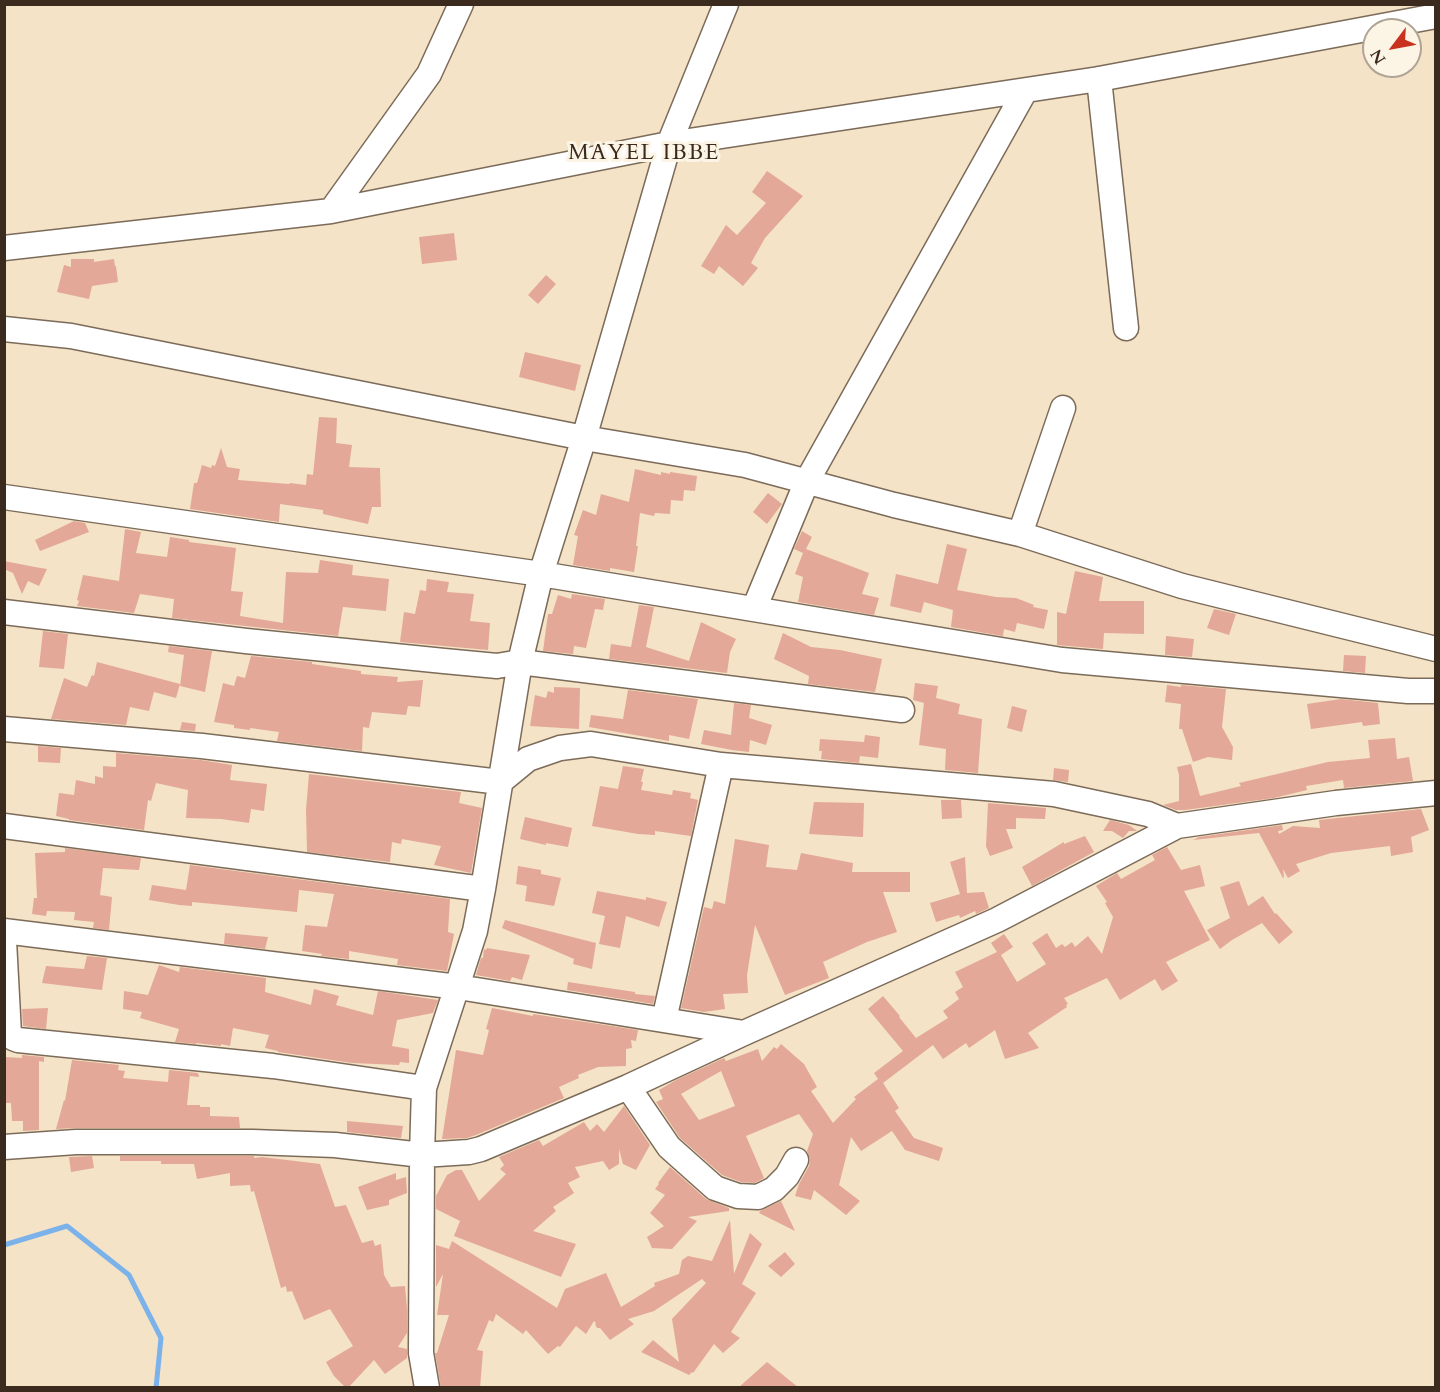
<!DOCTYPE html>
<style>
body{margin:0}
#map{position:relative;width:1440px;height:1392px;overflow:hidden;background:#f4e3c7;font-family:Cardo,serif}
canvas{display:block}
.frame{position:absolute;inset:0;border:6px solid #3b2a1e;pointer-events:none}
.north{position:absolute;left:1362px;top:18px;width:60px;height:60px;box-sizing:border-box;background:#fcf5e5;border:2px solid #afa495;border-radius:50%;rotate:238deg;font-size:16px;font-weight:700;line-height:24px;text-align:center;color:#3b2a1e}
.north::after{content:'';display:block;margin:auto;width:21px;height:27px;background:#c8321e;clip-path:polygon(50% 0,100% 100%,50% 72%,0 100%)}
</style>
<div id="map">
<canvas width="1440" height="1392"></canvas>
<div class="frame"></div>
<div class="north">N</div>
</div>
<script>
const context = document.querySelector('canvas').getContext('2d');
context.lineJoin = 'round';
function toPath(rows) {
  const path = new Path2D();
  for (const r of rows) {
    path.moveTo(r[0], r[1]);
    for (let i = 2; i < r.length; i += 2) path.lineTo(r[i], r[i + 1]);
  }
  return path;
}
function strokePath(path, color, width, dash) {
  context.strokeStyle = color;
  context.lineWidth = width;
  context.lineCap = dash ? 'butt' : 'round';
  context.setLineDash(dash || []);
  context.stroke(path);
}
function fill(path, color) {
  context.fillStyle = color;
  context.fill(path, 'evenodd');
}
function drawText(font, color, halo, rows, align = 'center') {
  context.font = font + ' Cardo,serif';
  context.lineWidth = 6;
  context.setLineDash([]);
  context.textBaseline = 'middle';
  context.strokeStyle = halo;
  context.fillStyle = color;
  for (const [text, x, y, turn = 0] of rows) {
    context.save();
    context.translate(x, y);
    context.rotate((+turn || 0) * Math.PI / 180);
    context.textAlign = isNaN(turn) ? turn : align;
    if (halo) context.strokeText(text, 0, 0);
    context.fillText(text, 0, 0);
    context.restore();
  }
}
const stream = toPath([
 [4,1245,67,1226,129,1275,161,1338,156,1388]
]);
const building = toPath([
 [767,171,803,196,765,238,751,263,758,268,743,286,719,266,714,274,701,266,726,225,737,235,766,203,752,192],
 [454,233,457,260,422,264,419,237],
 [71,259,94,259,94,262,114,259,115,266,116,266,118,282,92,286,89,299,57,292,64,265,71,267],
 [546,275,556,284,538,304,528,295],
 [525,352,581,365,575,391,519,377],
 [319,417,337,418,336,443,352,445,349,467,380,468,381,507,372,507,368,524,323,514,323,510,280,504,279,522,190,509,194,483,197,483,202,465,211,468,212,465,215,466,221,448,227,467,240,469,238,480,289,484,290,483,306,485,307,474,313,475],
 [635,469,661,475,661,472,670,474,670,472,697,476,695,491,684,490,683,501,671,500,670,514,655,513,654,516,640,513,636,546,638,546,634,572,610,568,610,571,573,565,578,536,574,535,583,510,596,515,601,494,629,502],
 [768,493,782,504,767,524,753,512],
 [74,521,85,523,89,532,40,551,35,540],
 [125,529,141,532,136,553,167,557,170,537,189,540,189,542,236,548,231,591,243,592,240,616,283,623,286,572,318,573,320,560,353,565,352,575,389,579,386,611,343,607,338,636,172,618,174,599,140,594,134,613,77,606,79,601,77,600,83,575,119,581],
 [802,531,812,537,806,549,869,573,862,594,879,598,874,615,798,602,803,577,795,574,803,553,794,549],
 [947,544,967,549,957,590,996,597,1016,598,1034,605,1033,607,1048,610,1044,629,1017,623,1015,632,1004,629,1003,636,1002,636,951,627,953,610,924,602,921,613,890,606,896,574,938,584],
 [4,561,35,567,47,569,39,586,28,581,22,594,13,573,4,569],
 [1075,571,1103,577,1099,601,1144,601,1144,634,1104,633,1103,649,1057,645,1057,612,1066,614],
 [427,579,449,582,447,592,474,594,470,621,490,623,488,650,400,642,404,612,415,614,420,590,426,591],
 [572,594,605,599,603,610,595,609,586,648,574,646,573,654,543,651,548,614,552,614,558,595,571,599],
 [639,605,654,607,646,647,689,661,701,622,736,639,730,652,727,673,609,659,611,644,631,647],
 [1214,609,1236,614,1229,635,1207,628],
 [43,631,68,634,64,669,39,667],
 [783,633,811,647,840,650,882,659,875,692,808,684,809,676,774,659],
 [1166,636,1194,639,1192,657,1165,655],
 [169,646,212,651,205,692,180,686,184,655,168,652],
 [1344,655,1366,656,1365,673,1343,671],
 [251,656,312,662,312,664,361,671,361,674,398,677,397,682,423,680,420,707,408,706,406,715,372,712,369,728,363,727,362,751,277,741,279,732,250,728,250,730,234,728,234,725,214,722,223,683,234,686,237,676,245,678],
 [97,662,180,684,176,698,154,692,149,711,130,707,126,725,51,719,64,678,87,687,92,675,94,676],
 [915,683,938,686,936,698,960,704,958,714,982,719,978,773,945,770,946,749,919,745,924,703,913,700],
 [1167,685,1181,687,1181,685,1226,689,1222,727,1233,747,1232,760,1208,757,1193,762,1182,729,1179,729,1181,704,1165,702],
 [554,687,580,688,579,729,530,726,535,695,546,698,548,691,554,693],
 [628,690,698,699,689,739,669,735,669,741,589,727,591,715,623,719],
 [1341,699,1378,703,1380,724,1363,726,1362,722,1311,729,1307,704],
 [734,703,751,705,749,718,772,725,766,745,750,740,749,752,732,750,701,744,704,730,731,735],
 [1012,706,1027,710,1022,732,1007,728],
 [182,722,196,724,195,731,180,730],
 [865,735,880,737,878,758,860,756,859,763,821,759,822,751,819,751,820,739,864,742],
 [1395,738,1397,759,1409,757,1413,781,1344,788,1343,780,1306,786,1307,790,1274,798,1185,810,1176,810,1163,805,1179,801,1179,775,1177,767,1191,764,1200,796,1241,786,1239,783,1328,762,1370,758,1368,740],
 [38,746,61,748,60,763,38,762],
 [116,753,201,760,232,765,230,780,267,784,264,811,251,809,249,823,221,819,186,818,188,790,156,783,151,801,148,800,144,830,69,820,69,819,56,816,59,793,74,795,76,780,95,784,95,776,103,778,103,766,116,767],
 [623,766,644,769,641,782,643,782,641,790,672,795,673,790,691,793,690,798,698,800,691,836,655,831,655,835,638,834,592,826,600,786,618,789],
 [1054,768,1069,770,1068,782,1053,780],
 [309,774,461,792,459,803,482,808,471,873,434,865,441,846,402,839,401,844,392,842,390,862,307,852,306,810],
 [941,800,961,800,962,818,942,819],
 [814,802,864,803,863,837,809,834],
 [988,803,1046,808,1045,819,1016,818,1016,829,1006,829,1013,848,990,856,986,846],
 [1421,809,1429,830,1411,837,1413,852,1391,856,1390,846,1331,853,1296,864,1300,871,1288,878,1283,869,1284,877,1283,878,1259,833,1193,840,1199,837,1282,825,1283,830,1278,831,1279,834,1293,826,1320,828,1319,820],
 [525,817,572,828,568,847,546,843,546,845,520,839],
 [1110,820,1129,825,1137,831,1129,831,1123,838,1112,831,1103,831],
 [1085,836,1094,852,1032,886,1022,867,1064,842,1064,844],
 [735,839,769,845,766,867,797,870,801,853,853,863,852,872,910,872,910,892,883,892,897,932,867,942,823,962,829,978,785,995,755,925,747,975,748,993,723,994,725,1009,704,1012,681,1008,704,907,712,909,714,901,725,904],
 [1167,847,1181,870,1200,865,1205,886,1184,891,1210,940,1166,962,1178,981,1162,991,1155,979,1120,1000,1107,978,1064,998,1068,1004,1066,1005,1067,1007,1028,1033,1039,1048,1005,1059,995,1030,969,1048,966,1043,943,1059,933,1045,883,1083,899,1108,895,1111,914,1138,943,1148,939,1161,905,1150,892,1131,861,1151,851,1137,839,1185,860,1201,846,1215,814,1190,811,1200,795,1196,799,1184,809,1166,810,1159,807,1151,813,1134,799,1114,746,1136,764,1178,755,1183,741,1182,722,1175,680,1138,656,1102,663,1099,659,1090,676,1080,724,1058,726,1061,758,1049,762,1061,774,1047,777,1049,781,1044,804,1064,817,1087,811,1091,833,1123,856,1099,854,1097,878,1079,874,1073,903,1051,868,1009,883,996,900,1016,899,1017,916,1038,948,1018,943,1011,959,999,955,992,963,987,955,972,997,952,991,943,1004,934,1013,947,1001,955,1017,982,1046,964,1032,943,1047,933,1056,948,1062,944,1065,947,1072,942,1075,947,1088,936,1102,954,1113,917,1105,903,1107,902,1096,886,1117,873,1121,879,1155,860,1152,855],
 [721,1071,735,1106,699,1120,681,1094],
 [65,848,141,858,139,870,103,868,100,895,112,897,109,930,93,928,94,922,74,920,75,912,47,911,46,916,32,914,34,898,37,898,35,853,65,852],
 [965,857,967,893,984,892,989,908,976,914,975,911,960,918,959,915,936,922,930,903,960,894,950,862],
 [190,865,450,899,448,932,454,934,447,971,397,965,398,959,349,951,349,959,321,956,322,954,302,951,305,925,327,927,334,894,299,890,297,912,192,902,192,906,179,905,149,900,152,885,186,890],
 [518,866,541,870,541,874,561,878,554,906,525,901,527,886,516,884],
 [1239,881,1248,906,1263,896,1275,914,1276,913,1293,932,1279,944,1262,923,1232,940,1220,949,1207,930,1230,918,1220,887],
 [597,891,646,900,646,897,667,902,659,927,626,916,620,948,599,944,605,916,592,913],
 [505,920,596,943,592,969,573,964,574,959,502,928],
 [225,933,268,937,265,949,224,944],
 [487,948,530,955,522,980,512,977,510,981,476,975,481,958,483,958,484,949,486,950],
 [87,956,107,958,102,990,42,983,46,966,84,969],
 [159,965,179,972,180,967,266,978,265,992,311,1005,314,989,339,996,336,1005,373,1015,378,991,438,1000,433,1013,397,1020,392,1046,409,1049,409,1063,400,1062,399,1065,352,1063,278,1052,278,1051,265,1048,269,1035,233,1028,230,1046,221,1044,221,1046,196,1043,196,1044,175,1042,179,1029,140,1018,142,1012,123,1009,124,991,148,995],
 [568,982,635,992,635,994,655,996,653,1004,567,990],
 [48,1008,46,1029,23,1026,22,1009],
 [492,1008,533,1016,533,1014,638,1030,636,1041,631,1040,632,1048,626,1049,626,1066,598,1067,578,1075,579,1078,559,1087,564,1098,476,1135,467,1138,442,1139,456,1050,483,1055,489,1030,486,1029],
 [22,1055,44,1057,44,1062,39,1061,39,1130,23,1131,23,1121,12,1121,11,1103,4,1103,4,1057,22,1058],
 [72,1060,119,1065,118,1070,125,1071,123,1078,168,1082,169,1070,198,1073,199,1077,190,1076,187,1105,200,1105,200,1107,210,1107,210,1116,239,1117,240,1128,76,1128,56,1129,64,1100,65,1101],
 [624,1106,650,1145,636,1170,623,1164,619,1149,619,1164,609,1170,603,1161,575,1167,580,1177,568,1183,574,1193,553,1207,556,1211,533,1231,576,1244,561,1277,454,1236,460,1221,436,1209,436,1196,447,1175,456,1170,462,1170,479,1201,506,1174,500,1169,504,1165,499,1157,539,1140,543,1146,584,1122,590,1131,597,1124,604,1132],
 [347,1121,403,1126,401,1138,347,1132],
 [92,1156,94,1168,71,1172,69,1157],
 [120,1156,254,1156,254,1158,262,1157,320,1164,335,1207,346,1205,362,1243,373,1240,375,1246,381,1244,384,1275,391,1287,405,1286,407,1309,407,1333,398,1347,407,1349,407,1358,385,1374,374,1360,348,1388,346,1388,334,1376,326,1362,353,1346,330,1309,304,1320,292,1291,287,1292,286,1286,281,1288,254,1191,251,1192,250,1185,230,1186,230,1173,197,1179,194,1164,161,1164,161,1161,120,1161],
 [670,1167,706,1199,729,1208,729,1211,688,1217,697,1221,672,1249,652,1248,647,1237,664,1226,650,1213,665,1195,655,1189,659,1184,658,1183],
 [396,1173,396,1180,406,1177,407,1193,389,1200,389,1205,367,1210,358,1187],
 [781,1201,795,1231,759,1213,760,1211],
 [730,1220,734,1274,750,1233,762,1244,742,1284,756,1293,731,1332,740,1338,723,1353,714,1344,693,1373,692,1372,689,1375,641,1352,653,1340,679,1362,672,1319,706,1283,702,1279,654,1311,628,1319,634,1324,610,1340,600,1328,597,1328,595,1324,596,1323,594,1321,586,1334,576,1326,560,1347,558,1346,548,1354,526,1330,523,1334,496,1314,493,1322,489,1320,477,1350,483,1351,480,1388,441,1388,435,1353,437,1353,449,1315,437,1315,443,1274,436,1287,436,1245,449,1249,452,1241,557,1308,565,1289,606,1273,621,1307,655,1286,654,1283,679,1274,682,1260,688,1256,712,1261],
 [785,1252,795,1264,781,1277,768,1266],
 [767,1362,799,1388,738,1388]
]);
const minor = toPath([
 [1099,79,1126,328],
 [331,211,429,74,461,4],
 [4,248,331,211,669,144,1099,79,1436,16],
 [4,329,71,336,584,438,745,465,894,505,1020,534,1182,586,1436,649],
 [4,497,541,574,1062,660,1408,691,1436,691],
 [1020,534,1063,408],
 [754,609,807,481,1025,91],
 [4,612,246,641,444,661,497,666,520,662,902,710],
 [4,729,202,746,500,782,528,759,560,748,591,744,721,765,1054,794,1148,814,1177,826],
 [4,826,483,889],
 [4,931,458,987,744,1033],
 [4,941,9,1034,13,1038,18,1040,273,1066,424,1088],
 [664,1020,721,765],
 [628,1087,669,1147,715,1188,738,1196,758,1197,774,1189,787,1176,796,1160],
 [4,1147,76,1142,253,1142,335,1145,422,1155,469,1152,481,1149,628,1087,744,1033,997,920,1177,826,1336,803,1436,793],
 [427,1388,421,1353,422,1155,424,1088,475,931,483,889,520,662,541,574,584,438,669,144,726,4]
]);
const quarterNames = [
 ["MAYEL IBBE",644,154]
];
strokePath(stream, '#7bb2ea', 5);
fill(building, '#e3a897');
strokePath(minor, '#7c6b59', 27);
strokePath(minor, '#fff', 24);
context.letterSpacing = '1.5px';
drawText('22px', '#3b2a1e', '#fcf5e5', quarterNames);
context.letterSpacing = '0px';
</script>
